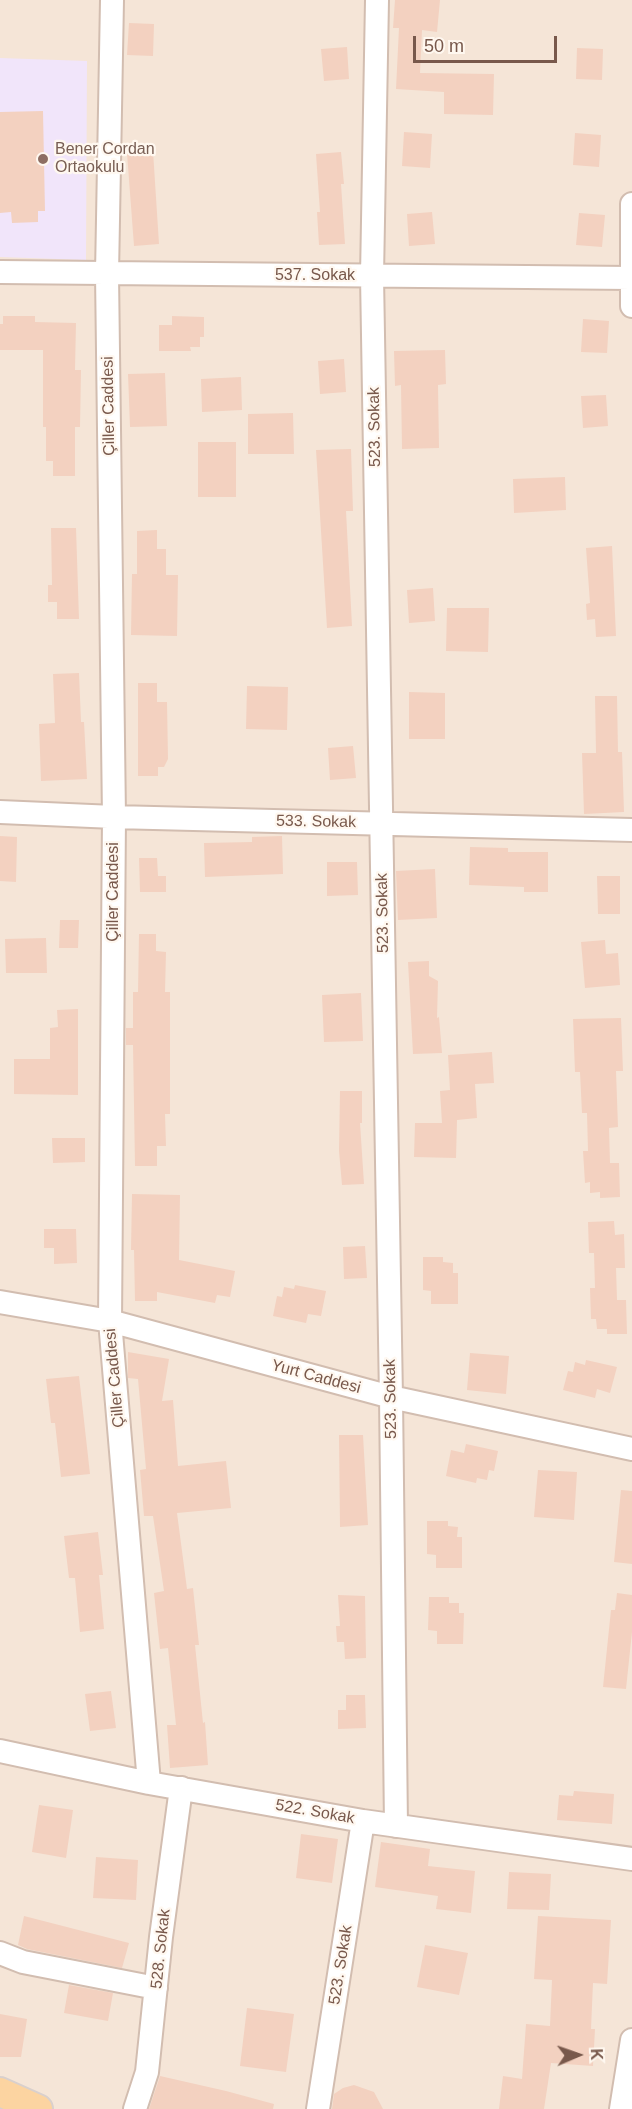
<!DOCTYPE html>
<meta charset="utf-8">
<style>
body{margin:0}
#map{position:relative;width:632px;height:2109px;overflow:hidden;background:#fdf4e9;font-family:Helvetica,sans-serif}
canvas{display:block}
.north{position:absolute;left:548px;top:2025px;width:60px;height:60px;-webkit-text-stroke:4px #fff8f0;paint-order:stroke;rotate:88deg;font-size:16px;font-weight:700;line-height:24px;text-align:center;color:#78584b}
.north::after{content:'';display:block;margin:auto;width:21px;height:27px;background:#78584b;clip-path:polygon(50% 0,100% 100%,50% 72%,0 100%)}
.scale{position:absolute;left:413px;top:36px;width:144px;height:27px;box-sizing:border-box;border:3px solid #78584b;border-top:0;padding-left:8px;font-size:18px;line-height:21px;white-space:nowrap;color:#78584b;-webkit-text-stroke:4px #fff8f0;paint-order:stroke}
</style>
<div id="map">
<canvas width="632" height="2109"></canvas>
<div class="north">K</div>
<div class="scale">50 m</div>
</div>
<script>
const context = document.querySelector('canvas').getContext('2d');
context.lineJoin = 'round';
function fill(path, color) {
  context.fillStyle = color;
  context.fill(path, 'evenodd');
}
function toPath(rows) {
  const path = new Path2D();
  for (const r of rows) {
    path.moveTo(r[0], r[1]);
    for (let i = 2; i < r.length; i += 2) path.lineTo(r[i], r[i + 1]);
  }
  return path;
}
function strokePath(path, color, width, dash) {
  context.strokeStyle = color;
  context.lineWidth = width;
  context.lineCap = dash ? 'butt' : 'round';
  context.setLineDash(dash || []);
  context.stroke(path);
}
function drawText(font, color, halo, rows, align = 'center') {
  context.font = font + ' Helvetica,sans-serif';
  context.lineWidth = 4.5;
  context.setLineDash([]);
  context.textBaseline = 'middle';
  context.strokeStyle = halo;
  context.fillStyle = color;
  for (const [text, x, y, turn = 0] of rows) {
    context.save();
    context.translate(x, y);
    context.rotate((+turn || 0) * Math.PI / 180);
    context.textAlign = isNaN(turn) ? turn : align;
    if (halo) context.strokeText(text, 0, 0);
    context.fillText(text, 0, 0);
    context.restore();
  }
}
const residential = toPath([
 [0,0,632,0,632,2109,0,2109]
]);
const education = toPath([
 [0,58,87,61,86,260,0,257]
]);
const building = toPath([
 [395,0,440,0,437,32,422,30,420,73,494,74,493,115,444,114,444,92,396,89,399,28,393,28],
 [129,23,154,24,153,56,127,55],
 [347,47,349,79,324,81,321,49],
 [577,48,603,49,602,80,576,79],
 [43,111,45,211,38,211,38,222,12,223,11,212,0,213,0,112],
 [404,132,432,134,430,168,402,166],
 [575,133,601,135,599,167,573,165],
 [153,151,159,244,134,246,127,153],
 [341,152,344,184,341,184,345,244,319,245,317,212,320,212,316,154],
 [432,212,435,244,409,246,407,214],
 [579,213,605,215,602,247,576,245],
 [3,316,35,316,35,322,76,323,75,370,81,370,80,427,75,427,75,476,53,476,53,461,46,461,46,427,43,427,43,350,0,350,0,324,3,324],
 [172,316,204,317,204,337,200,337,200,347,190,347,191,351,159,351,159,325,172,325],
 [583,319,609,321,607,353,581,352],
 [445,350,446,384,438,385,439,448,402,449,401,385,395,386,394,351],
 [344,359,346,392,320,394,318,361],
 [165,373,167,426,130,427,128,374],
 [241,377,242,410,202,412,201,379],
 [606,395,608,426,583,428,581,396],
 [293,413,294,454,248,454,248,414],
 [198,442,236,442,236,497,198,497],
 [351,449,353,511,346,511,352,626,327,628,316,450],
 [565,477,566,510,514,513,513,479],
 [51,528,76,528,79,619,57,619,57,602,48,602,48,585,52,585],
 [157,530,157,549,166,549,166,575,178,575,177,636,131,635,132,574,137,574,137,531],
 [612,546,616,636,596,637,595,619,587,620,586,604,590,603,586,548],
 [433,588,435,621,409,623,407,590],
 [447,608,489,608,488,652,446,651],
 [79,673,81,722,84,722,87,779,41,781,39,724,55,723,53,674],
 [138,683,157,683,157,702,167,702,168,759,164,767,158,767,158,776,138,776],
 [247,686,288,687,287,730,246,729],
 [409,692,445,693,445,739,409,739],
 [595,696,617,696,618,752,622,752,624,812,584,814,582,753,596,753],
 [353,746,356,778,330,780,328,748],
 [0,836,17,837,16,882,0,881],
 [282,836,283,874,205,877,204,843,252,842,252,837],
 [470,847,508,848,508,852,548,852,548,892,524,892,524,887,469,885],
 [139,858,157,858,158,876,166,876,166,892,140,892],
 [327,862,357,862,358,895,327,896],
 [435,869,437,918,398,920,396,871],
 [597,876,620,876,620,914,598,914],
 [60,920,79,920,78,948,59,948],
 [139,934,156,934,156,951,166,952,165,992,170,992,170,1114,165,1114,166,1146,157,1146,157,1166,135,1166,133,1045,126,1045,126,1028,133,1028,133,992,138,992],
 [46,938,47,973,6,973,5,939],
 [605,940,606,954,618,953,620,985,585,988,581,942],
 [429,961,429,976,438,981,437,1018,439,1017,442,1053,413,1054,408,962],
 [361,993,363,1041,324,1042,322,995],
 [78,1009,78,1095,14,1094,14,1059,50,1059,50,1028,58,1027,57,1010],
 [621,1018,623,1071,616,1071,618,1127,609,1128,610,1163,619,1163,620,1197,600,1198,600,1192,590,1193,590,1182,585,1183,583,1151,588,1151,587,1113,582,1113,580,1072,575,1072,573,1019],
 [492,1052,494,1083,475,1084,477,1118,457,1120,456,1158,414,1157,415,1123,442,1123,440,1091,450,1090,448,1055],
 [340,1091,362,1091,362,1123,360,1123,364,1184,342,1185,339,1151],
 [52,1138,85,1138,85,1162,53,1163],
 [132,1194,180,1195,179,1260,235,1271,230,1297,217,1295,215,1303,157,1292,157,1301,135,1301,134,1250,131,1250],
 [614,1221,615,1235,624,1234,625,1268,616,1268,617,1300,626,1300,627,1334,607,1334,607,1329,597,1329,596,1319,591,1319,590,1288,595,1288,594,1253,589,1253,588,1222],
 [44,1229,76,1229,77,1263,54,1264,54,1248,44,1248],
 [365,1246,367,1278,344,1279,343,1247],
 [423,1257,443,1257,443,1262,453,1263,453,1273,458,1273,458,1304,431,1304,431,1291,423,1290],
 [295,1285,326,1291,321,1316,308,1314,306,1323,273,1316,277,1296,282,1297,284,1287,294,1289],
 [128,1352,169,1359,162,1401,173,1400,178,1466,226,1461,231,1508,177,1513,187,1589,193,1588,199,1645,195,1645,203,1723,205,1722,208,1765,170,1768,167,1725,176,1725,168,1648,160,1649,154,1593,164,1591,153,1516,144,1516,140,1470,146,1469,138,1379,128,1378],
 [470,1353,509,1356,506,1394,467,1390],
 [586,1360,617,1367,610,1393,597,1389,595,1398,563,1390,568,1371,573,1372,575,1362,585,1365],
 [79,1376,90,1474,61,1477,55,1423,51,1423,46,1379],
 [339,1435,363,1435,368,1525,340,1527],
 [466,1444,498,1451,494,1471,489,1470,487,1480,477,1478,476,1483,446,1476,451,1450,464,1453],
 [538,1470,577,1472,574,1520,534,1517],
 [621,1490,632,1491,632,1564,614,1562],
 [427,1521,448,1521,448,1526,458,1527,457,1537,462,1537,462,1568,436,1568,436,1555,427,1554],
 [98,1532,103,1575,99,1575,104,1629,80,1632,75,1578,69,1578,64,1536],
 [617,1593,632,1595,632,1632,626,1689,603,1687,611,1610,615,1610],
 [338,1595,365,1596,366,1658,345,1659,344,1642,337,1642,336,1626,340,1626],
 [429,1597,449,1597,449,1603,459,1603,459,1613,464,1613,463,1644,437,1644,437,1631,428,1630],
 [111,1691,116,1728,90,1731,85,1694],
 [346,1695,365,1695,366,1728,338,1729,338,1710,346,1710],
 [574,1791,614,1794,612,1824,557,1820,559,1795,573,1796],
 [39,1805,73,1810,66,1858,32,1852],
 [301,1834,338,1839,332,1883,296,1878],
 [381,1842,430,1849,428,1866,475,1871,471,1913,436,1909,438,1896,375,1887],
 [96,1857,138,1860,136,1900,93,1898],
 [509,1872,551,1874,549,1910,507,1909],
 [24,1916,129,1943,122,1968,27,1949,18,1945],
 [538,1916,611,1920,607,1984,593,1983,591,2029,595,2029,593,2066,551,2063,544,2109,499,2109,503,2076,522,2079,526,2024,550,2026,552,1980,534,1979],
 [425,1945,468,1953,459,1995,417,1987],
 [69,1985,113,1993,108,2021,64,2013],
 [247,2008,294,2014,286,2072,240,2066],
 [0,2014,27,2019,21,2057,0,2057],
 [160,2076,226,2091,274,2104,273,2109,149,2109],
 [354,2085,374,2092,383,2109,332,2109,334,2094,343,2088]
]);
const minor = toPath([
 [112,0,107,274,114,817,110,1321,149,1783],
 [377,0,372,276,391,1397,396,1826],
 [632,204,632,306],
 [0,272,631,278],
 [0,812,114,817,632,830],
 [0,1302,110,1321,391,1397,632,1449],
 [0,1751,149,1783,363,1821,632,1859],
 [0,1953,23,1962,156,1988],
 [135,2109,147,2072,161,1937,181,1788],
 [318,2109,363,1821],
 [621,2109,632,2040]
]);
const major = toPath([
 [0,2092,38,2109]
]);
const markers = [
 [43,159,6,"#8d6e63"]
];
const educationNames = [
 ["Bener Cordan",55,150],
 ["Ortaokulu",55,168]
];
const streetNames = [
 ["537. Sokak",315,276],
 ["Çiller Caddesi",109,406,-91],
 ["523. Sokak",375,427,-91],
 ["533. Sokak",316,822,1],
 ["Çiller Caddesi",114,892,-90],
 ["523. Sokak",383,913,-91],
 ["Yurt Caddesi",316,1377,15],
 ["Çiller Caddesi",115,1378,-95],
 ["523. Sokak",391,1399,-91],
 ["522. Sokak",315,1812,10],
 ["528. Sokak",161,1949,-84],
 ["523. Sokak",341,1965,-81]
];
fill(residential, '#f5e5d7');
fill(education, '#f1e5fa');
fill(building, '#f3d1c0');
strokePath(minor, '#d2bdb0', 26);
strokePath(major, '#d9d0cd', 32);
strokePath(minor, '#fff', 22);
strokePath(major, '#fcd4a1', 28);
for (const [x, y, r, color] of markers) {
  const dot = new Path2D();
  dot.arc(x, y, r, 0, 2 * Math.PI);
  context.fillStyle = color;
  context.fill(dot);
  strokePath(dot, '#fff8f0', 2);
}
drawText('16px', '#785e54', '#fff8f0', educationNames, 'left');
drawText('16px', '#78584b', '#fff8f0', streetNames);
</script>
